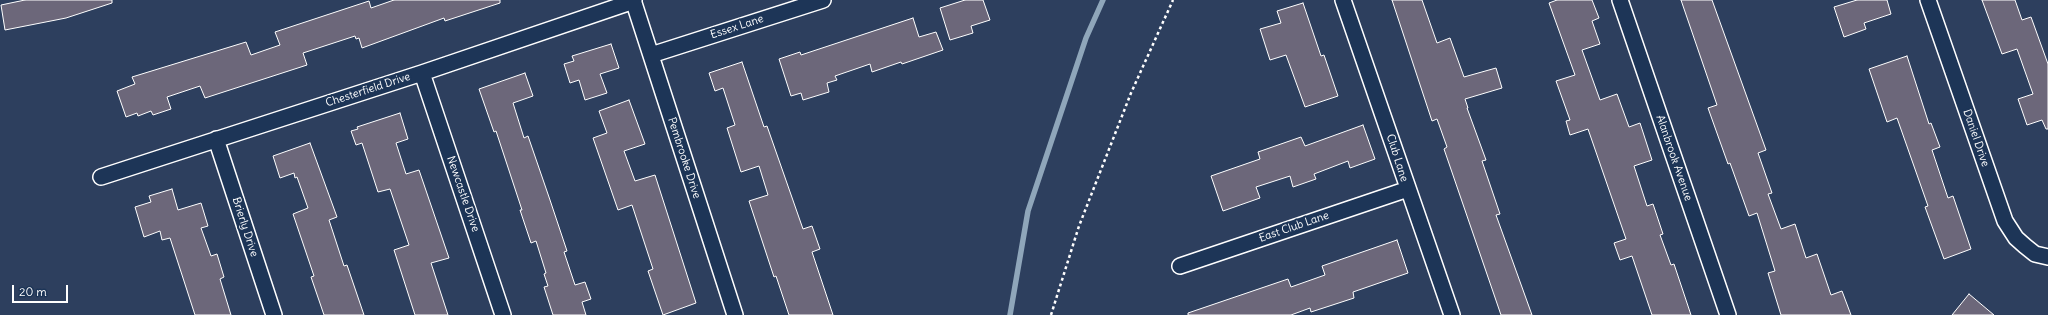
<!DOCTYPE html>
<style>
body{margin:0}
#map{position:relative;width:2048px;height:315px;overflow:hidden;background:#2d3f5e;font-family:Delius,sans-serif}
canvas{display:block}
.scale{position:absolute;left:12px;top:285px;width:56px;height:18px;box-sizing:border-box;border:2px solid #fff;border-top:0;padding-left:5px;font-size:12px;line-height:14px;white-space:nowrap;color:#fff;-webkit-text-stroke:3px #1d3557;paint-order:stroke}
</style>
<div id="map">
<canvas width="2048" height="315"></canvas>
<div class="scale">20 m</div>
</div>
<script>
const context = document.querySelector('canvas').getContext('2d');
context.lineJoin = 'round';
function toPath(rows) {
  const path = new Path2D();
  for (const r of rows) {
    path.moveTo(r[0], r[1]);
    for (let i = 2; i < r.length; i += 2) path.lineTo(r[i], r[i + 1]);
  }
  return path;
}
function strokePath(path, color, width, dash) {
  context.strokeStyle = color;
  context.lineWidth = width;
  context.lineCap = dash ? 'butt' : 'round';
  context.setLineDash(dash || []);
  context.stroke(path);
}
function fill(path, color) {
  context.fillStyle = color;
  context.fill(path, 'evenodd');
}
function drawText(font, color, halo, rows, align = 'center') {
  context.font = font + ' Delius,sans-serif';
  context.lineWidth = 4;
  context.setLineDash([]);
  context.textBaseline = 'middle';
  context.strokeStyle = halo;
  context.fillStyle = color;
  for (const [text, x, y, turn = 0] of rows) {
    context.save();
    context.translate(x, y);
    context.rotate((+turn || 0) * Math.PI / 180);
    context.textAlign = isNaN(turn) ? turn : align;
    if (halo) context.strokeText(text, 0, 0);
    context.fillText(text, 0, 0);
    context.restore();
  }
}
const stream = toPath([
 [1010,315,1028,211,1086,38,1103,0]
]);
const building = toPath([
 [25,0,112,0,112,3,66,18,5,30,1,5,25,0],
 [394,0,500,0,500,3,445,21,444,18,362,48,359,38,356,39,355,36,303,53,307,65,205,98,200,86,167,97,171,109,153,115,151,111,138,116,137,113,126,117,117,91,135,84,132,77,246,42,251,55,280,45,275,32,369,1,371,8,394,0],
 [965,0,983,0,990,20,971,26,973,33,950,40,940,8,965,0],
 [1392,0,1422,0,1437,43,1450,38,1464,77,1496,68,1502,88,1465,99,1468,108,1467,108,1486,160,1482,161,1500,214,1496,215,1532,315,1501,315,1444,149,1447,147,1437,119,1432,121,1392,0],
 [1557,0,1592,0,1599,18,1592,21,1600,44,1582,50,1600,100,1617,94,1629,127,1640,123,1652,160,1634,166,1647,206,1653,204,1663,234,1660,235,1671,265,1674,264,1691,315,1652,315,1632,256,1620,260,1614,243,1626,239,1588,129,1570,135,1566,121,1570,120,1556,81,1575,75,1549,3,1557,0],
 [1681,0,1712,0,1766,150,1758,153,1772,193,1768,194,1781,229,1795,224,1806,258,1817,254,1831,295,1842,291,1851,315,1781,315,1768,273,1775,271,1757,213,1749,216,1730,163,1728,164,1708,108,1717,105,1681,0],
 [1857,0,1887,0,1891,14,1864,23,1866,29,1844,37,1834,7,1857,0],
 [1982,0,2015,0,2022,20,2031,17,2048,64,2048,129,2046,129,2042,120,2027,125,2018,99,2033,94,2017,49,2002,54,1982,0],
 [1303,3,1321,56,1324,55,1338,96,1305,107,1286,55,1270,60,1260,29,1281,23,1277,11,1303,3],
 [913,18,919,37,936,32,943,50,902,64,901,62,872,72,870,64,835,76,837,80,827,83,829,92,803,100,801,93,791,96,779,59,800,52,801,55,913,18],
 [611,44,619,68,600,74,607,93,585,100,579,80,570,83,564,64,574,61,572,56,611,44],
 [1907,56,1929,124,1931,123,1940,147,1932,150,1948,198,1953,196,1971,249,1944,259,1925,207,1928,206,1897,118,1887,122,1869,69,1907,56],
 [742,62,764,127,767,126,803,229,812,226,820,249,812,252,833,315,789,315,776,276,774,277,749,201,768,195,759,166,741,172,727,128,735,125,723,88,715,91,709,73,742,62],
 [525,73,533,96,513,103,524,138,528,136,550,200,567,251,564,252,575,285,585,282,591,299,582,302,586,315,553,315,544,287,548,286,544,274,546,273,536,241,531,243,520,210,522,210,496,131,494,132,479,89,525,73],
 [629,100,645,144,624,151,635,181,655,175,696,303,663,315,648,271,653,269,632,205,618,210,593,138,607,133,599,111,629,100],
 [400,113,408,139,396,143,406,174,419,170,449,258,431,263,448,315,415,315,394,250,409,245,390,189,378,192,362,143,356,145,351,131,358,129,357,127,400,113],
 [1363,125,1375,159,1350,168,1348,161,1314,174,1316,179,1293,187,1290,176,1256,187,1260,198,1223,211,1211,176,1260,159,1258,152,1301,137,1305,146,1363,125],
 [310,143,337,217,329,220,344,266,347,265,364,315,324,315,311,277,314,276,293,214,308,208,297,177,295,178,294,173,280,178,273,156,310,143],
 [172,189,178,210,201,203,208,226,201,228,211,256,217,254,224,277,220,279,231,315,195,315,170,238,162,240,160,231,144,237,135,207,151,202,149,196,172,189],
 [1397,240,1408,273,1353,292,1354,298,1311,312,1310,308,1291,315,1188,315,1188,313,1288,279,1291,287,1325,275,1322,266,1397,240],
 [1969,294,1994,315,1952,315,1969,294]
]);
const path = toPath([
 [1051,315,1079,226,1131,93,1173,0]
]);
const street = toPath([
 [633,0,735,315],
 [1343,0,1452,315],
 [1620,0,1728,315],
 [1928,0,2005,221,2016,238,2025,246,2035,254,2048,257],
 [651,55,823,0],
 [422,73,503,315],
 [216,139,274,315],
 [101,177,422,73,634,1],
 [1180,266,1408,189]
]);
const streetNames = [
 ["Essex Lane",737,27,-18],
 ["Chesterfield Drive",368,90,-18],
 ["Daniel Drive",1976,138,71],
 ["Pembrooke Drive",684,158,72],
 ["Club Lane",1397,158,72],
 ["Alanbrook Avenue",1674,158,71],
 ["Newcastle Drive",463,194,71],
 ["Brierly Drive",245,227,72],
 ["East Club Lane",1294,227,-19]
];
strokePath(stream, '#8fa6ba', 5.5);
fill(building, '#6c677a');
strokePath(building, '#fff', 1);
strokePath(street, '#fff', 18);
strokePath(path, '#fff', 2.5, [3, 3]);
strokePath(street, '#1d3557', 15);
drawText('11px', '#fff', '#1d3557', streetNames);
</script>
